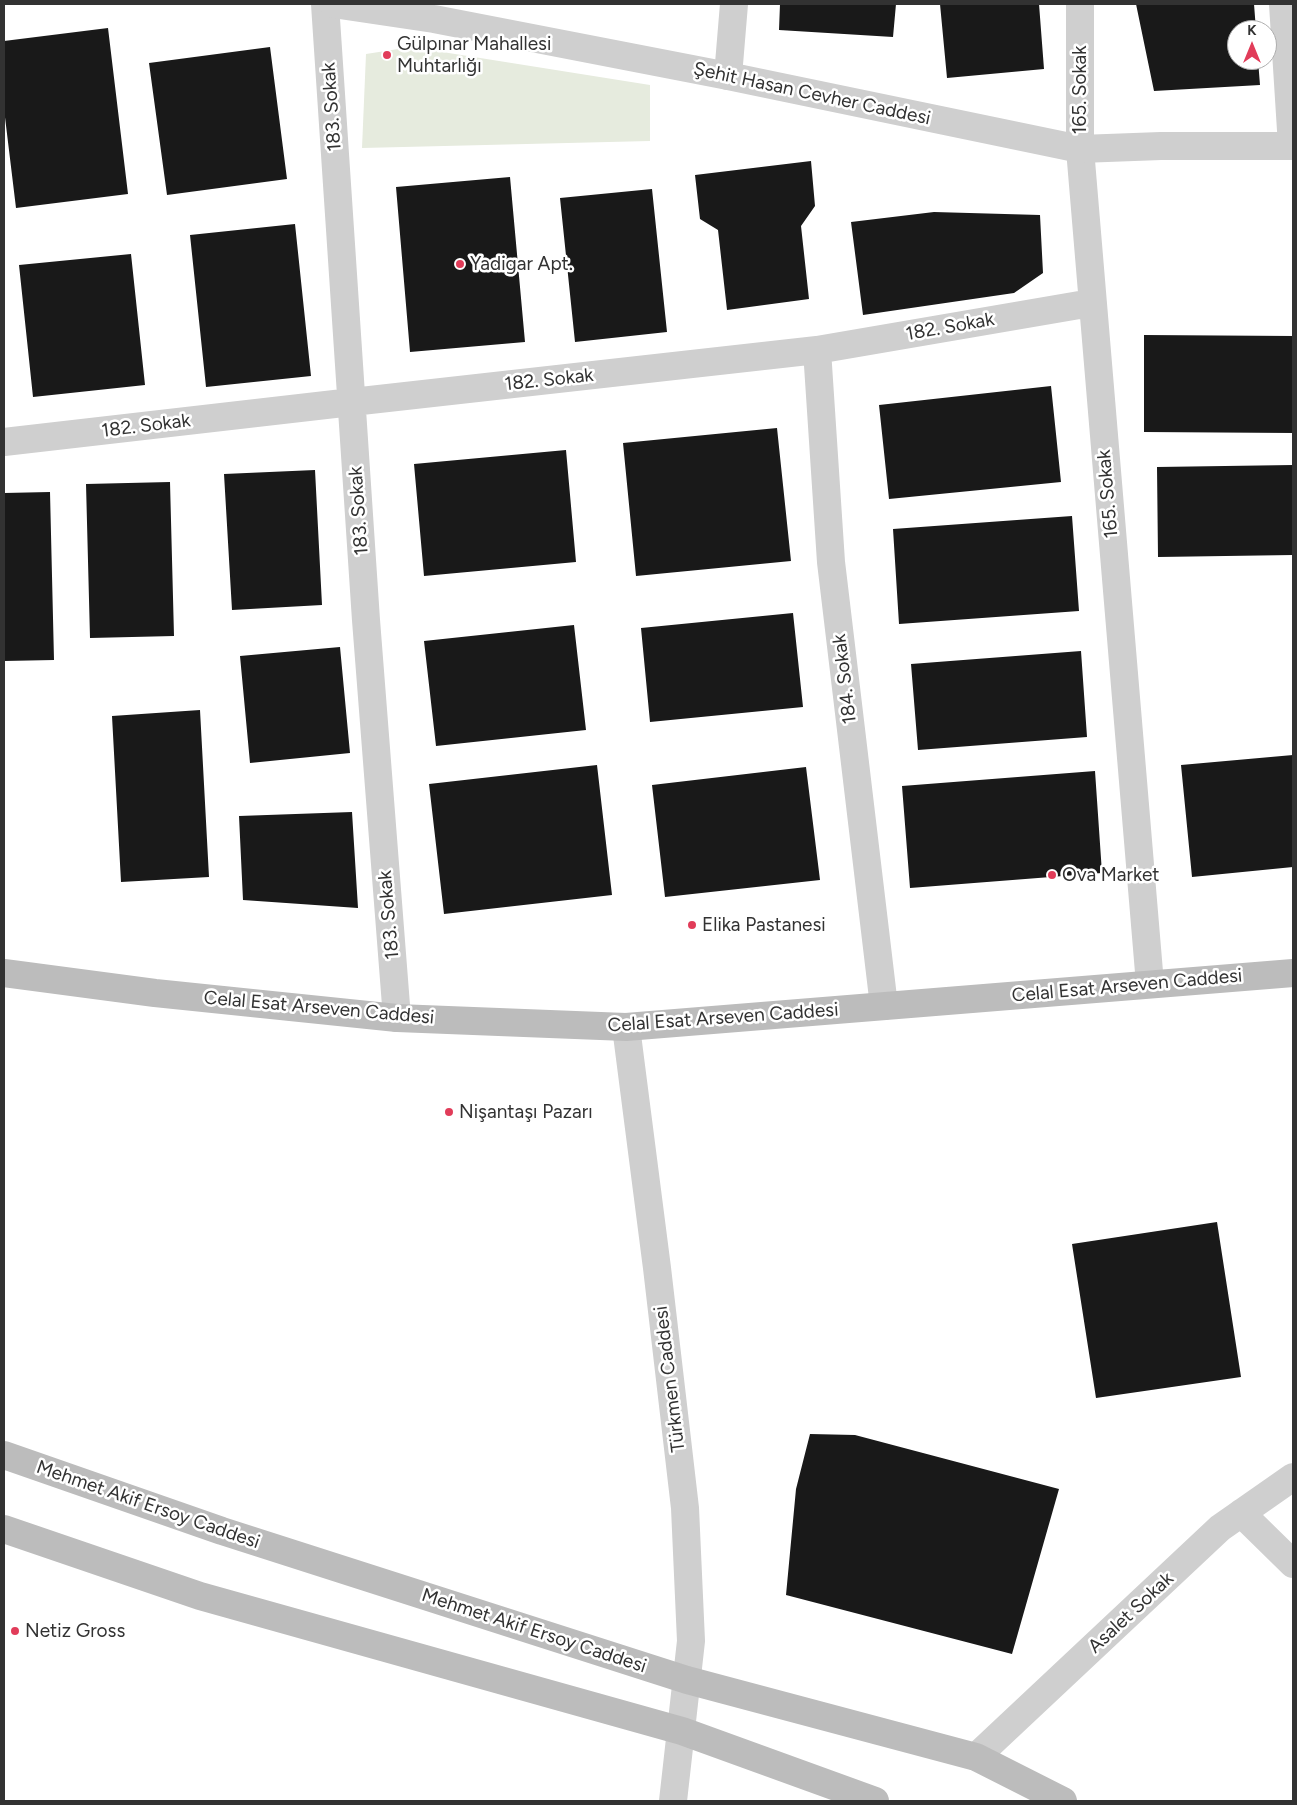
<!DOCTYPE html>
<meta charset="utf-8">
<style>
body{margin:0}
#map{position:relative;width:1297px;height:1805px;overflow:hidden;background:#fff;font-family:Figtree,sans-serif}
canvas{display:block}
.frame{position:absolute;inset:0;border:5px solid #323232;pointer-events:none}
.north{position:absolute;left:1227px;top:20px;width:50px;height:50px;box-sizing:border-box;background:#fff;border:1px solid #adadad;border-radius:50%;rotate:0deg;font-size:14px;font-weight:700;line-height:20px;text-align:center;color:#323232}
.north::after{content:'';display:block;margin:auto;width:18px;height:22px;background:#e13c59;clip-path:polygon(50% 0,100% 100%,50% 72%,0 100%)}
</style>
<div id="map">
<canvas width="1297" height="1805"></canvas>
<div class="frame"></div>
<div class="north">K</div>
</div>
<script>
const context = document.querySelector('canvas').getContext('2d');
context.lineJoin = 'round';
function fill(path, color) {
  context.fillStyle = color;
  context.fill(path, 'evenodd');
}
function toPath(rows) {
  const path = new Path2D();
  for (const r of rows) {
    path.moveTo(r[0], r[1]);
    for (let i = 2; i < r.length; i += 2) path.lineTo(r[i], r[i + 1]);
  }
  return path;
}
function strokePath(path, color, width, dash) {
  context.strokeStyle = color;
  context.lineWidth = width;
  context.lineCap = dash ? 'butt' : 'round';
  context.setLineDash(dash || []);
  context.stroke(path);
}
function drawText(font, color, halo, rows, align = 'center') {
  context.font = font + ' Figtree,sans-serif';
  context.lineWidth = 5;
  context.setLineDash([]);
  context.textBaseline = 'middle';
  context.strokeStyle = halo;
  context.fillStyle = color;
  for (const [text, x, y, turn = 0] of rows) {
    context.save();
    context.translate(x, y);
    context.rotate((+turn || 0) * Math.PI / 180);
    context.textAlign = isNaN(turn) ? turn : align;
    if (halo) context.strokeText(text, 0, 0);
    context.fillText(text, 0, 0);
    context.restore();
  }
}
const green = toPath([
 [411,47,650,85,650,141,362,148,366,54]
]);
const building = toPath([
 [780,4,896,4,893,37,779,30],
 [940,4,1039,4,1044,69,947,78],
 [1136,4,1254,4,1256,30,1237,30,1237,60,1258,60,1260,85,1154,91],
 [108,28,128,194,16,208,4,109,4,41],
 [270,47,287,179,167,195,149,63],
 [811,161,815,206,801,226,809,299,727,310,718,230,700,219,695,175],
 [510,177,525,342,410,352,396,187],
 [652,189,667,332,575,342,560,198],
 [934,212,1040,215,1043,273,1014,293,863,315,851,222],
 [295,224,311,376,206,387,190,235],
 [131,254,145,385,33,397,19,265],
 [1144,335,1293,336,1293,433,1144,432],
 [1051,386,1061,482,889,499,879,405],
 [777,428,791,561,636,576,623,443],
 [566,450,576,562,424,576,414,464],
 [1293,465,1293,555,1158,557,1157,467],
 [315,470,322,605,232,610,224,474],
 [170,482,174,636,90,638,86,484],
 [50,492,54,660,4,661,4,493],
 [1072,516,1079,611,899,624,893,529],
 [793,613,803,707,650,722,641,628],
 [574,625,586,730,436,746,424,641],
 [340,647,350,753,250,763,240,656],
 [1081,651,1087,737,918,750,911,664],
 [200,710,209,877,121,882,112,716],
 [1293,755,1293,867,1192,877,1181,765],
 [597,765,612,895,444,914,429,784],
 [806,767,820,880,665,897,652,785],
 [1095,771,1102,873,910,888,902,786],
 [352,812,358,908,243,900,239,816],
 [1217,1222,1241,1377,1096,1398,1072,1244],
 [810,1434,855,1435,1059,1489,1012,1654,786,1595,796,1489]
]);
const minor = toPath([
 [325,4,366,620,397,1018],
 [1080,4,1080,149,1150,984],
 [1283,4,1292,146],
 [728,76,734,4],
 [817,350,831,562,884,1006],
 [4,442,352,402,817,350,1091,303],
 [626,1027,657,1268,685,1508,691,1641,673,1801],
 [1241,1513,1293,1564],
 [976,1757,1220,1528,1293,1477]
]);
const tertiary = toPath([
 [333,4,434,19,728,76,1080,149,1161,146,1293,146]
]);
const secondary = toPath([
 [4,973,155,993,397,1018,626,1027,1293,973],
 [4,1455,222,1531,687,1680,976,1757,1063,1801],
 [4,1529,200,1596,682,1731,875,1801]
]);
const markers = [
 [387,55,5,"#e13c59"],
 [460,264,5,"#e13c59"],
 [1052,875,5,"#e13c59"],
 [692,925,5,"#e13c59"],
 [449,1112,5,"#e13c59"],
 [15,1631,5,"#e13c59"]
];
const poiNames = [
 ["Gülpınar Mahallesi",397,44],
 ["Muhtarlığı",397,66],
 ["Yadigar Apt.",470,264],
 ["Ova Market",1062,875],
 ["Elika Pastanesi",702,925],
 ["Nişantaşı Pazarı",459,1112],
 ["Netiz Gross",25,1631]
];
const streetNames = [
 ["165. Sokak",1080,90,-90],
 ["Şehit Hasan Cevher Caddesi",812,94,12],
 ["183. Sokak",332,107,-94],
 ["182. Sokak",950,327,-10],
 ["182. Sokak",549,380,-6],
 ["182. Sokak",146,426,-7],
 ["165. Sokak",1108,494,-95],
 ["183. Sokak",359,511,-94],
 ["184. Sokak",845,679,-97],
 ["183. Sokak",389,915,-95],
 ["Celal Esat Arseven Caddesi",1127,986,-5],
 ["Celal Esat Arseven Caddesi",319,1008,5],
 ["Celal Esat Arseven Caddesi",723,1018,-4],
 ["Türkmen Caddesi",670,1379,-97],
 ["Mehmet Akif Ersoy Caddesi",148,1505,19],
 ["Asalet Sokak",1131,1613,-43],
 ["Mehmet Akif Ersoy Caddesi",534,1631,18]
];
fill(green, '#e6ebde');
fill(building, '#191919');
strokePath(minor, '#cfcfcf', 28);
strokePath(tertiary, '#cfcfcf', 28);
strokePath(secondary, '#bcbcbc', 28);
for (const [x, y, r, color] of markers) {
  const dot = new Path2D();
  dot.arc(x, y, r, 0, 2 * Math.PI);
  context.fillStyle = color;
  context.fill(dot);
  strokePath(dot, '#fff', 2);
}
drawText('19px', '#323232', '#fff', poiNames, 'left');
drawText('19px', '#323232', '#fff', streetNames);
</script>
